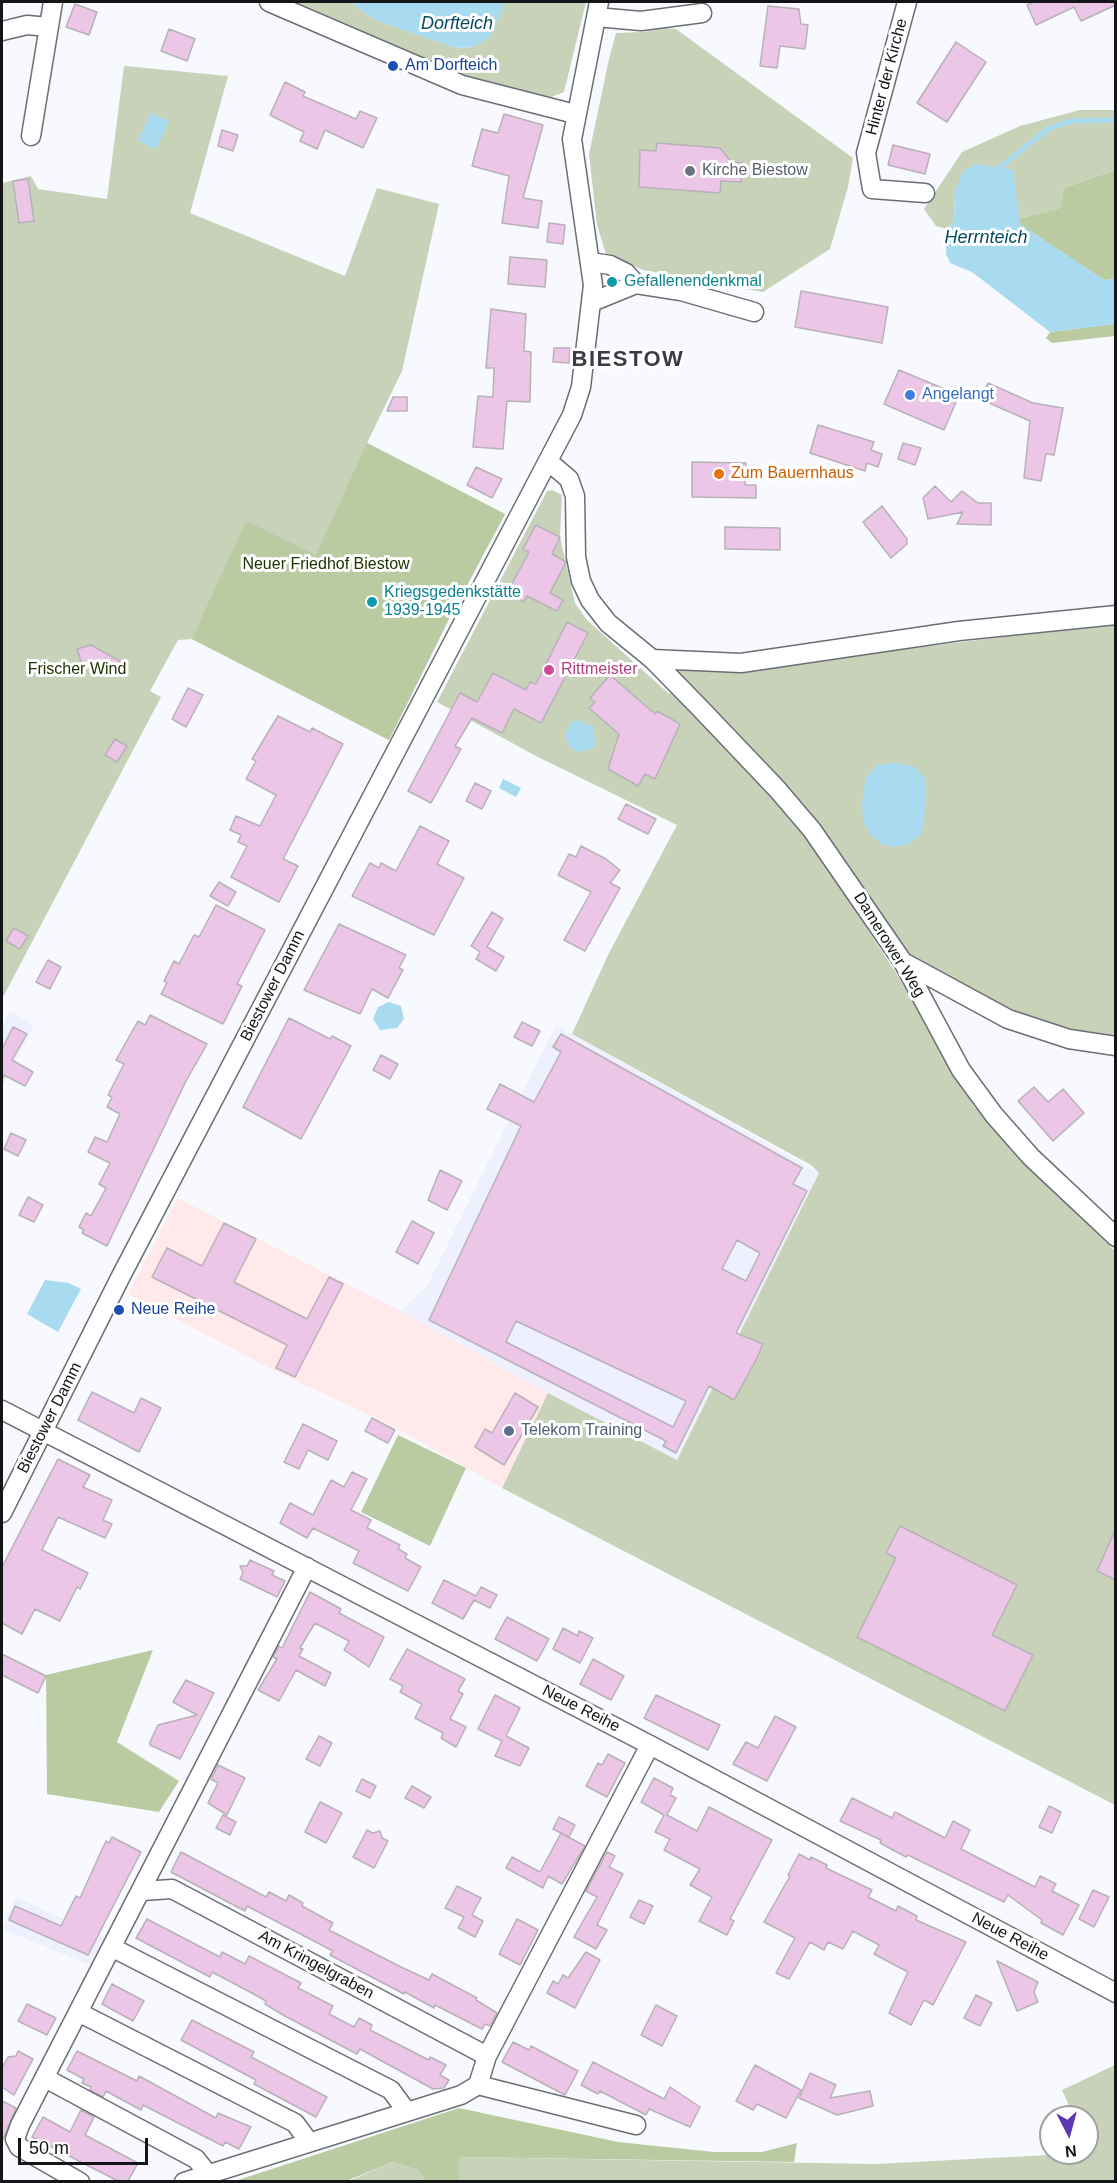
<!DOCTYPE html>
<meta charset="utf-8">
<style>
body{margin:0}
#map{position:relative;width:1117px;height:2183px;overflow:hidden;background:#f7f9fe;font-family:Helvetica,sans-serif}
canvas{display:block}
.frame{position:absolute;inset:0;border:3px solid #141517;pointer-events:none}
.north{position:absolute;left:1039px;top:2105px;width:60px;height:60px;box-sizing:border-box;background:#fff;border:2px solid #a1a1a2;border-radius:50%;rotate:174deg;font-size:16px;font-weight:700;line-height:24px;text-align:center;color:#141517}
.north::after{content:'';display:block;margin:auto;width:21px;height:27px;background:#5c37b0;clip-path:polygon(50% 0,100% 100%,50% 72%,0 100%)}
.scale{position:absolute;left:18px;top:2138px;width:130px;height:27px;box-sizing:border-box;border:3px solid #141517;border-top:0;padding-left:8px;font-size:18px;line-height:21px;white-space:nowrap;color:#141517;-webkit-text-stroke:4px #fff;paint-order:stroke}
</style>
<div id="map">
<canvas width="1117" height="2183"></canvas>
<div class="frame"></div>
<div class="north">N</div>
<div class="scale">50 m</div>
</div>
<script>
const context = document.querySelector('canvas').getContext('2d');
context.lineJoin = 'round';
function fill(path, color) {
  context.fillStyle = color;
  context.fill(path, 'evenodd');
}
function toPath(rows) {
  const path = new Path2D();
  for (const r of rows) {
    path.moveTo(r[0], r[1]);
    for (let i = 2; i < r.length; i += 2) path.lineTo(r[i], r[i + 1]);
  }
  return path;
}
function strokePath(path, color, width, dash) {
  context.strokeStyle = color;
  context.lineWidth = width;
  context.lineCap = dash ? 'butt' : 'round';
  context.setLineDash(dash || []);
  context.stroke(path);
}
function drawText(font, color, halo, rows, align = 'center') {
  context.font = font + ' Helvetica,sans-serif';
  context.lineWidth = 6;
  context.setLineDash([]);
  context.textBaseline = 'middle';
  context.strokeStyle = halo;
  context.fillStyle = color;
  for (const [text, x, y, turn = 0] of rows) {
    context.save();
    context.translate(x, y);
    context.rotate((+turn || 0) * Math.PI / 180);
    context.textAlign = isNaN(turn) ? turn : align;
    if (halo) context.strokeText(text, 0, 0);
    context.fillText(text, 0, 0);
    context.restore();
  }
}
const commercial = toPath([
 [177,1198,401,1311,548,1393,502,1488,387,1423,283,1375,128,1294]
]);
const built = toPath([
 [10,1011,34,1025,2,1088,2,1027],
 [556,1025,819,1173,677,1460,548,1393,401,1311,428,1284],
 [16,1897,116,1943,102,1970,2,1929]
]);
const green = toPath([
 [292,2,350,2,375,20,456,48,473,47,505,2,586,2,564,92,551,97,494,87,454,72,415,57],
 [664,28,676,29,853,158,848,187,830,249,763,292,643,270,606,254,597,225,589,154,609,59,616,33,643,32],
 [124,66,228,76,190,213,345,276,377,188,439,204,402,371,367,443,505,514,449,619,389,740,192,639,178,640,150,691,161,697,2,999,2,183,31,176,38,189,107,199],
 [1080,110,1115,110,1115,170,1064,188,1060,208,1018,219,1013,170,955,190,954,221,947,229,936,226,924,209,962,152,1020,126],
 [552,490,562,495,560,537,575,603,587,620,669,694,671,692,730,750,806,835,898,976,973,1105,1023,1163,1115,1251,1115,1805,502,1488,548,1393,677,1460,819,1173,811,1165,572,1034,608,955,677,825,536,756,437,702,547,491],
 [1115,623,1115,1037,1071,1033,1012,1013,912,956,816,828,740,735,674,670,681,668,745,669],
 [1115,2065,1115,2181,458,2182,458,2157,876,2164,1087,2153,1087,2117,1074,2117,1062,2090],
 [393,2162,418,2170,424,2180,429,2181,346,2182]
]);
const forest = toPath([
 [1115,170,1115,279,1104,280,1019,224,1018,219,1060,208,1064,188],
 [1115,324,1115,336,1052,343,1046,338,1050,332],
 [367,443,505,514,449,619,389,740,192,639,246,521,316,555],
 [398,1435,466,1468,430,1546,361,1512],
 [153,1650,117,1742,179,1781,159,1812,47,1794,46,1675],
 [459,2108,618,2142,714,2152,762,2152,797,2143,794,2162,459,2157,458,2181,429,2181,424,2180,418,2170,393,2162,346,2181,235,2181]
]);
const water = toPath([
 [350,2,505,2,505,4,490,37,473,47,456,48,375,20],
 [151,113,169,121,156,149,138,141],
 [975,164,1013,170,1020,224,1104,280,1115,279,1115,324,1050,332,972,272,950,263,946,254,947,229,954,221,955,190,963,172],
 [578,720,593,727,595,740,594,748,579,752,570,748,565,736,570,723],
 [896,763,915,767,926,780,924,824,920,835,908,844,895,847,883,845,871,835,863,821,862,801,866,778,877,765],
 [503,779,521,788,516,797,499,788],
 [389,1002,401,1006,404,1019,397,1028,380,1030,373,1019,378,1007],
 [45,1280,69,1283,81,1289,58,1332,27,1314]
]);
const stream = toPath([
 [999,168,1048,129,1071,121,1116,120]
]);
const building = toPath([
 [1034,2,1116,2,1116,5,1081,21,1074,7,1036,25,1027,5,1034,2],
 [75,4,97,12,89,35,66,27,75,4],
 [768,6,799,9,801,24,808,25,805,49,780,46,777,68,760,66,768,6],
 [169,29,195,39,187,61,161,51,169,29],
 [956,42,986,62,947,122,917,103,956,42],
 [285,82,305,92,303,96,356,119,360,111,377,118,363,148,325,130,317,149,300,141,304,132,270,115,285,82],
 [504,114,543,125,523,198,542,201,538,228,502,223,509,176,472,166,482,129,498,133,504,114],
 [222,130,238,135,233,151,218,146,222,130],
 [657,143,720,148,731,162,743,163,741,182,721,181,720,193,639,187,640,150,656,151,657,143],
 [893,145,930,154,925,174,888,165,893,145],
 [28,179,34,221,19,223,13,181,28,179],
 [549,223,565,225,563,244,547,242,549,223],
 [510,257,547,260,545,287,508,284,510,257],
 [801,291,888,307,882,343,795,327,801,291],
 [491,309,526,314,524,351,531,352,530,402,507,401,503,449,473,447,478,396,493,397,494,368,486,368,491,309],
 [554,348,570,348,569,363,553,362,554,348],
 [899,370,959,395,944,430,884,404,899,370],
 [988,383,1033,403,1063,408,1054,455,1046,454,1041,481,1024,478,1030,421,980,399,988,383],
 [393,397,407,397,407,411,387,411,393,397],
 [818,425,874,442,871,450,882,454,878,467,867,463,865,471,810,453,818,425],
 [903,443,921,448,915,465,898,459,903,443],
 [692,462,746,463,745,485,756,485,756,498,692,497,692,462],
 [476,467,502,479,492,498,467,485,476,467],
 [935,486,951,502,962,491,978,503,991,503,991,525,957,524,963,512,928,519,923,498,935,486],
 [882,506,907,539,907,544,891,558,863,522,882,506],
 [536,525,560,537,552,554,566,562,550,593,563,600,557,611,527,596,524,602,507,593,529,552,523,549,536,525],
 [725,527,780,528,780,550,725,549,725,527],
 [567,622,588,633,541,723,514,709,502,733,472,718,455,746,461,749,431,803,408,791,460,693,477,702,493,673,526,690,530,682,536,684,567,622],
 [91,645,120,661,113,673,91,661,82,664,77,649,91,645],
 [610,675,655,714,657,711,680,724,655,779,645,774,638,786,608,769,619,734,589,708,595,702,590,698,610,675],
 [188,688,203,695,186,727,172,719,188,688],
 [278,716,310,732,312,728,343,744,283,859,298,866,279,902,231,877,247,846,238,842,241,835,230,830,236,816,260,826,276,795,246,779,256,761,252,759,278,716],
 [115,739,127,746,117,762,105,755,115,739],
 [475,783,491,791,482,809,466,801,475,783],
 [626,804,656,819,648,834,618,819,626,804],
 [420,826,449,841,437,864,464,878,434,935,352,896,370,863,379,868,381,863,396,871,420,826],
 [581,846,606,859,620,870,610,883,620,888,585,951,564,940,591,892,558,875,569,854,576,857,581,846],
 [219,882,236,892,228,906,210,896,219,882],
 [216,905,265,930,237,984,242,986,223,1024,161,994,167,983,164,981,174,961,179,964,194,935,199,937,216,905],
 [492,912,503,919,487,947,504,957,496,971,476,959,480,952,471,946,492,912],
 [339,924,406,955,399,968,403,970,388,998,372,989,360,1014,304,990,339,924],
 [14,928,28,936,20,949,6,941,14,928],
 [48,960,61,967,50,989,36,982,48,960],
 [150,1015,207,1044,186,1081,107,1246,82,1233,84,1230,79,1227,86,1213,91,1216,106,1188,99,1184,110,1163,88,1152,95,1137,107,1142,120,1114,107,1107,112,1097,108,1095,124,1064,116,1060,138,1021,145,1025,150,1015],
 [289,1018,330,1039,332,1036,351,1046,301,1139,243,1107,289,1018],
 [522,1022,540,1031,532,1046,514,1037,522,1022],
 [13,1027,27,1034,12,1060,33,1072,25,1086,4,1075,2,1080,2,1049,13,1027],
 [561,1034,802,1168,793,1184,807,1191,736,1333,763,1344,756,1360,734,1400,709,1386,676,1453,663,1446,666,1441,429,1320,521,1126,487,1109,500,1084,534,1102,561,1052,553,1047,561,1034],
 [737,1240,760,1253,746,1281,722,1269,737,1240],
 [516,1321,686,1401,673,1427,506,1342,516,1321],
 [381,1055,398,1064,390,1079,373,1070,381,1055],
 [1034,1087,1048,1102,1063,1089,1084,1113,1053,1141,1018,1101,1034,1087],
 [11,1133,26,1140,18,1156,4,1149,11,1133],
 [440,1170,462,1181,447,1210,428,1200,440,1170],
 [28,1197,43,1205,34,1222,19,1215,28,1197],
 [412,1221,434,1233,418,1264,396,1252,412,1221],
 [224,1223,256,1239,234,1282,307,1319,329,1277,343,1284,295,1377,276,1368,287,1345,152,1277,167,1248,202,1266,224,1223],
 [92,1392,134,1413,141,1398,161,1408,139,1452,78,1420,92,1392],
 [515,1393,538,1407,504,1465,475,1447,485,1429,492,1433,515,1393],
 [372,1418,395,1430,388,1443,365,1431,372,1418],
 [303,1424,337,1441,328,1460,308,1450,299,1469,284,1462,303,1424],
 [58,1459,90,1475,83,1487,112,1500,103,1520,112,1524,105,1538,58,1517,42,1550,88,1573,80,1589,77,1587,60,1621,35,1609,22,1634,2,1623,2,1567,58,1459],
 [352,1472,367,1479,351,1510,371,1520,367,1528,400,1545,398,1549,407,1554,405,1558,421,1567,408,1591,353,1563,359,1551,313,1528,307,1538,280,1523,290,1503,313,1515,331,1480,344,1487,352,1472],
 [900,1526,1017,1585,992,1635,1033,1655,1005,1711,857,1637,896,1558,886,1553,900,1526],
 [1116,1528,1116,1580,1097,1571,1116,1528],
 [250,1560,274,1571,272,1575,285,1581,277,1597,240,1579,243,1573,240,1566,247,1566,250,1560],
 [444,1580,476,1596,481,1587,497,1595,490,1608,474,1600,463,1619,432,1603,444,1580],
 [310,1592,341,1609,339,1613,384,1637,369,1667,344,1650,349,1641,315,1623,300,1648,303,1649,299,1656,331,1673,325,1686,296,1670,279,1701,258,1690,277,1659,273,1657,279,1646,282,1648,310,1592],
 [507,1617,549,1639,537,1661,495,1639,507,1617],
 [563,1628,578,1636,579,1631,593,1638,580,1663,553,1649,563,1628],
 [407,1649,465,1679,458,1691,463,1694,450,1719,466,1727,456,1747,441,1738,443,1733,415,1718,422,1704,400,1692,403,1686,390,1679,407,1649],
 [2,1654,46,1676,38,1693,2,1675,2,1654],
 [593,1659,624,1676,611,1700,580,1684,593,1659],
 [186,1680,214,1693,180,1759,150,1745,150,1742,158,1725,197,1715,173,1702,186,1680],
 [495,1695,520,1708,506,1736,529,1748,520,1766,495,1756,502,1741,478,1729,495,1695],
 [656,1695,720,1725,708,1750,644,1718,656,1695],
 [775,1716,796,1727,767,1781,733,1764,746,1742,758,1748,775,1716],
 [319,1736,332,1743,320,1766,306,1759,319,1736],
 [608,1754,625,1763,607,1797,586,1786,598,1763,602,1765,608,1754],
 [218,1765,245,1778,227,1815,208,1803,218,1783,211,1779,218,1765],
 [654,1778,673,1788,670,1795,676,1798,667,1815,697,1831,709,1807,772,1840,730,1919,734,1921,727,1935,699,1921,712,1897,690,1885,700,1869,664,1850,670,1839,655,1832,664,1815,641,1802,654,1778],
 [362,1779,376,1786,370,1798,356,1791,362,1779],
 [412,1786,431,1797,424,1808,405,1798,412,1786],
 [852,1798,892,1818,895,1812,945,1838,953,1821,970,1830,961,1849,1035,1887,1040,1876,1056,1884,1052,1891,1079,1905,1063,1935,1041,1923,1042,1920,1008,1895,1004,1902,908,1855,906,1857,880,1843,881,1840,840,1821,852,1798],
 [320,1802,342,1813,326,1843,305,1832,320,1802],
 [1049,1806,1061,1812,1052,1833,1039,1827,1049,1806],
 [223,1815,236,1822,230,1835,216,1828,223,1815],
 [559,1817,575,1825,569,1837,553,1829,559,1817],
 [367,1830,373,1833,380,1831,382,1838,388,1841,374,1868,353,1857,367,1830],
 [561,1833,585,1846,562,1884,548,1876,543,1888,506,1868,512,1857,540,1872,561,1833],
 [112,1837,141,1852,88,1955,9,1920,15,1906,61,1926,76,1896,80,1898,106,1841,109,1843,112,1837],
 [181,1852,266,1897,269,1892,286,1901,289,1895,303,1903,302,1906,333,1923,329,1930,401,1967,429,1980,432,1974,477,1998,476,2000,497,2013,490,2026,485,2024,482,2029,435,2005,434,2008,405,1992,404,1994,330,1955,333,1951,247,1906,245,1911,171,1872,181,1852],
 [607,1852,615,1856,609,1867,623,1874,597,1925,607,1930,596,1949,574,1937,597,1897,586,1891,607,1852],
 [799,1854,810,1860,811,1857,827,1865,826,1868,872,1890,868,1897,896,1911,898,1906,917,1916,916,1920,966,1942,933,2005,924,2000,911,2025,889,2013,908,1972,874,1954,879,1945,853,1931,843,1949,828,1942,824,1950,810,1942,789,1979,776,1973,795,1938,764,1922,790,1876,788,1875,799,1854],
 [457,1886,481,1898,472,1915,483,1921,475,1937,458,1928,464,1917,445,1908,457,1886],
 [1093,1890,1109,1897,1094,1927,1079,1919,1093,1890],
 [639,1900,653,1906,644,1924,630,1917,639,1900],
 [147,1919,220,1957,222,1952,245,1964,249,1956,301,1983,298,1988,333,2006,329,2014,354,2027,359,2018,372,2025,370,2030,429,2060,430,2057,446,2065,440,2075,449,2080,444,2088,433,2089,360,2049,357,2054,283,2015,265,2004,266,2001,250,1992,212,1972,210,1977,136,1938,147,1919],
 [517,1919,538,1930,520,1965,499,1954,517,1919],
 [586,1952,600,1960,575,2008,547,1993,553,1981,558,1984,563,1975,568,1978,586,1952],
 [997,1961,1038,1982,1034,1992,1038,2002,1017,2011,997,1961],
 [112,1984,144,2001,133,2021,102,2004,112,1984],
 [976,1995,992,2003,980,2026,964,2018,976,1995],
 [27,2004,56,2018,47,2035,18,2021,27,2004],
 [656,2005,677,2016,662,2046,641,2035,656,2005],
 [192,2020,254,2052,251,2057,327,2097,316,2117,254,2084,256,2080,181,2040,192,2020],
 [513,2042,529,2050,531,2046,578,2071,565,2095,502,2062,513,2042],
 [18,2051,33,2059,14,2095,2,2087,2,2068,8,2057,16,2056,18,2051],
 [77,2051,137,2081,139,2076,216,2118,218,2113,251,2127,239,2149,225,2142,223,2146,143,2105,141,2110,106,2091,103,2097,90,2090,91,2087,82,2083,84,2079,67,2070,77,2051],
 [593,2062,664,2099,670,2087,700,2107,690,2127,649,2109,646,2115,600,2091,598,2094,581,2085,593,2062],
 [755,2065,801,2090,786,2118,757,2104,753,2110,736,2101,755,2065],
 [810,2073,836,2085,830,2098,870,2091,873,2106,837,2115,799,2098,810,2073],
 [2,2101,16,2108,2,2142,2,2101],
 [81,2110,94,2117,85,2135,138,2163,128,2181,118,2181,32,2137,43,2117,70,2132,81,2110]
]);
const street = toPath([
 [269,2,462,85,575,114],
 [907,2,866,153,872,189,925,193],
 [596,17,641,21,702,13],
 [2,31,27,25,49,27],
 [31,136,53,2],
 [591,262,610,265,626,273,636,284],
 [592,302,636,284,681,291,754,312],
 [549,462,569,479,575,496,576,557,581,581,590,600,608,623,652,659,700,708,777,789,812,830,903,962,961,1070,994,1115,1031,1157,1116,1237],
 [652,659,741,663,959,631,1116,615],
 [903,962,1008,1019,1069,1039,1116,1046],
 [2,1410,650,1745,1116,1993],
 [2,1513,121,1276,572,415,581,387,593,285,572,139,599,2],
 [142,1891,172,1889,487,2056],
 [113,1948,391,2090,407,2112],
 [80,2013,295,2123,309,2142],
 [45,2078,196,2159,208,2174],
 [478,2085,636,2125],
 [80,2182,19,2147,15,2139,20,2125,307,1567],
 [184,2182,461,2095,478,2085,487,2056,650,1745]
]);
const markers = [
 [393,66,6,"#1a4fb4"],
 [690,171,6,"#6b7280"],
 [612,282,6,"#0f9aa8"],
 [910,395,6,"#3f7fe0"],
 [719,474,6,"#e8710a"],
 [372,602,6,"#0f9aa8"],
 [549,670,6,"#d1479c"],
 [119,1310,6,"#1a4fb4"],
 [509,1431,6,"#5c6f8a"]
];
const transitNames = [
 ["Am Dorfteich",405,66],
 ["Neue Reihe",131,1310]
];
const streetNames = [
 ["Hinter der Kirche",887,77,-75],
 ["Damerower Weg",889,945,58],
 ["Biestower Damm",273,986,-63],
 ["Biestower Damm",50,1418,-63],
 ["Neue Reihe",581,1709,27],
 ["Neue Reihe",1010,1937,28],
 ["Am Kringelgraben",316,1965,28]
];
const worshipNames = [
 ["Kirche Biestow",702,171]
];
const cultureNames = [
 ["Gefallenendenkmal",624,282],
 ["Kriegsgedenkstätte",384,593],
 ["1939-1945",384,611]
];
const shopNames = [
 ["Angelangt",922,395]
];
const foodNames = [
 ["Zum Bauernhaus",731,474]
];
const parkNames = [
 ["Neuer Friedhof Biestow",326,565],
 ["Frischer Wind",77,670]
];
const hotelNames = [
 ["Rittmeister",561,670]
];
const serviceNames = [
 ["Telekom Training",521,1431]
];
const waterNames = [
 ["Dorfteich",457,24],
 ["Herrnteich",986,238]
];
const districtNames = [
 ["BIESTOW",628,360]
];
fill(commercial, '#ffe9ea');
fill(built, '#eef0fd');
fill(green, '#c7d2b9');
fill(forest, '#bacba1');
fill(water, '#a8dbf0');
strokePath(stream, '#a8dbf0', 5);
fill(building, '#ebc6e6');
strokePath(building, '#b8b1b7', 1.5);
strokePath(street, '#6c6e75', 21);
strokePath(street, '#fff', 18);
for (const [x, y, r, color] of markers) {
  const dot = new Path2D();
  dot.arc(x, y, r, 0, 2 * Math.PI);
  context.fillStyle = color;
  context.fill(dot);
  strokePath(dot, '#fff', 2);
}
drawText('16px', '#164399', '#fff', transitNames, 'left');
drawText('16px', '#141517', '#fff', streetNames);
drawText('16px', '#5b616d', '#fff', worshipNames, 'left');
drawText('16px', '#0d838f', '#fff', cultureNames, 'left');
drawText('16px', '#366cbe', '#fff', shopNames, 'left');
drawText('16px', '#c56008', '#fff', foodNames, 'left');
drawText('16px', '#223201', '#fff', parkNames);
drawText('16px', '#b23c85', '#fff', hotelNames, 'left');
drawText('16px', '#4e5e75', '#fff', serviceNames, 'left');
drawText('italic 18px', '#014b60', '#fff', waterNames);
context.letterSpacing = '1.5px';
drawText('bold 22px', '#3b3c43', '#fff', districtNames);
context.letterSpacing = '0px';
</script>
